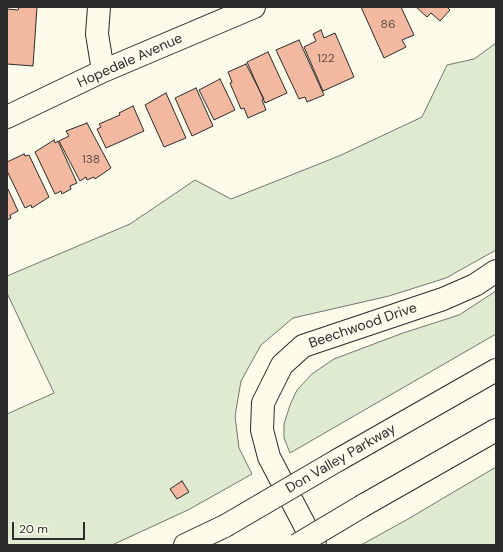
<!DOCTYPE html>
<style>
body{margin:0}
#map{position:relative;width:503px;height:552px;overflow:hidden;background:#fdfbea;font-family:"DM Sans",sans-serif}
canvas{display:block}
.frame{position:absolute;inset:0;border:8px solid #2b2b2b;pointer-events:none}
.scale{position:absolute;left:12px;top:522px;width:73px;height:18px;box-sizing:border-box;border:2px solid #2b2b2b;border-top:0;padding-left:5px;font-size:12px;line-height:14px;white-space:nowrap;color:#2b2b2b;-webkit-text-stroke:3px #fdfbea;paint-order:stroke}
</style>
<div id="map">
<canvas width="503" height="552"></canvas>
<div class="frame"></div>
<div class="scale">20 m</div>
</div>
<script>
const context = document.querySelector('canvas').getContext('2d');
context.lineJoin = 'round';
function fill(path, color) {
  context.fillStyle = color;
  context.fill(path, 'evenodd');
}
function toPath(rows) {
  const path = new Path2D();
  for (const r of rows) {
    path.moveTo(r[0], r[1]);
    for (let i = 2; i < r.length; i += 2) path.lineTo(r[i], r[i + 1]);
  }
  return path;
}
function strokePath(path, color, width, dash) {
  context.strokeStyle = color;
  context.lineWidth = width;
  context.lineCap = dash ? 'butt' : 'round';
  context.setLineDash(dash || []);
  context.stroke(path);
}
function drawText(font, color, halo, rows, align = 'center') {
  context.font = font + ' "DM Sans",sans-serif';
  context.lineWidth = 3;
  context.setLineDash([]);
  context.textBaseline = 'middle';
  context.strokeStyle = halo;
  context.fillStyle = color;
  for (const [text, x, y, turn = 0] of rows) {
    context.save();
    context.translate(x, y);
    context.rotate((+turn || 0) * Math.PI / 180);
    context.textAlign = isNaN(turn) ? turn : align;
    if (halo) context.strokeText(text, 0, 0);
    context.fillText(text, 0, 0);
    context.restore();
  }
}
const green = toPath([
 [496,43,496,250,446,278,389,296,293,318,261,345,241,381,235,416,239,448,252,474,188,510,112,545,7,545,7,414,54,393,7,293,7,276,130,224,195,180,231,199,339,156,422,117,447,65,474,59,496,43],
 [496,291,496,334,290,453,284,438,284,424,290,405,297,390,312,374,334,359,403,333,459,315,496,291],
 [496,467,496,545,361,545,408,519,496,467]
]);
const building = toPath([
 [19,7,37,7,33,66,7,64,7,9,18,10,19,7],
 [361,7,401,7,414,35,402,40,406,47,384,58,361,7],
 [416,7,447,7,450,10,440,21,431,13,427,17,416,7],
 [321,30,324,38,335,33,354,77,323,91,304,47,316,41,313,34,321,30],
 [299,40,324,95,307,102,305,97,299,99,276,50,299,40],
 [268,52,287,93,265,103,247,62,268,52],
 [246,64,264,99,262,100,266,110,248,118,244,108,241,109,230,83,232,82,228,72,246,64],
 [220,79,235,110,214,120,199,90,220,79],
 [196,88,213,126,192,136,175,98,196,88],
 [166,93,186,138,164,147,145,105,166,93],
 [133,106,144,131,106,148,97,129,101,127,99,124,120,115,119,113,133,106],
 [87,123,111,168,95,179,94,177,87,180,86,177,80,181,59,141,69,136,66,131,87,123],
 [54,140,55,143,58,141,77,183,70,186,71,189,62,194,61,191,55,194,35,152,54,140],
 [24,154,25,156,29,155,49,197,32,208,31,205,25,208,7,171,7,162,24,154],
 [7,187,18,211,10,215,11,218,7,220,7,187],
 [182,481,189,492,177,499,170,489,182,481]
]);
const minor = toPath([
 [99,7,97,34,103,71],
 [7,117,103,71,254,7],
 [315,545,269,457,262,430,263,403,282,365,303,346,443,299,475,285,496,271]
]);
const motorway = toPath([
 [338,460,496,370],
 [364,505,496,430],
 [185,545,225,526]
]);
const motorwayBridge = toPath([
 [225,526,338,460],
 [297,545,364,505]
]);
const numberNames = [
 ["86",388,25],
 ["122",326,59],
 ["138",91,160]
];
const streetNames = [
 ["Hopedale Avenue",130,61,-24],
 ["Beechwood Drive",363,326,-19],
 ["Don Valley Parkway",341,459,-30]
];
fill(green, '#deebd1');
strokePath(green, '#74746e', 1);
fill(building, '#f2b8a0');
strokePath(building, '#2b2b2b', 1);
strokePath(minor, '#2b2b2b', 24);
strokePath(motorway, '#2b2b2b', 24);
strokePath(minor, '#fdfbea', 22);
strokePath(motorway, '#fdfbea', 22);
strokePath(motorwayBridge, '#2b2b2b', 24, []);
strokePath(motorwayBridge, '#fdfbea', 22);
drawText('12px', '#5d4e48', null, numberNames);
drawText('14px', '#2b2b2b', '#fdfbea', streetNames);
</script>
